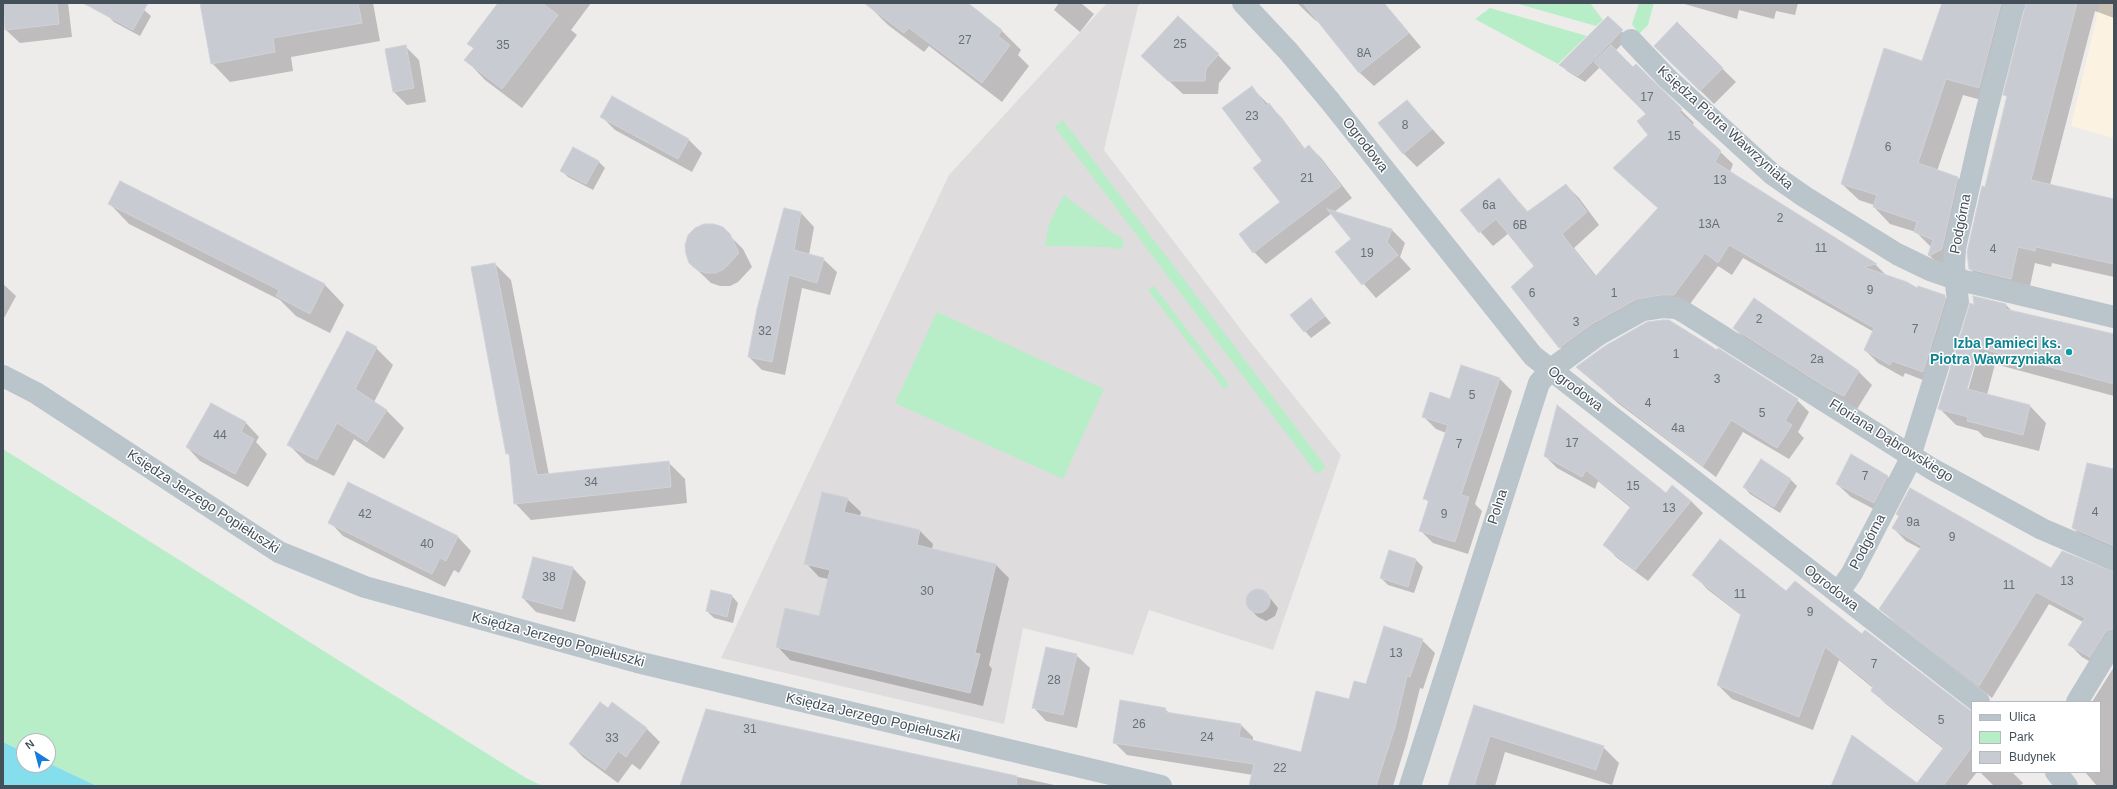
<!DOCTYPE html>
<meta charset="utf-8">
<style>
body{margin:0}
#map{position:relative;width:2117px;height:789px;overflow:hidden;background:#eeebeb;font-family:Arial,sans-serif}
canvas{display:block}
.frame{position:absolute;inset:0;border:4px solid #445059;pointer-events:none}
.legend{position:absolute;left:1971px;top:701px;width:130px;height:72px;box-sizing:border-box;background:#fff;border:1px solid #b4b9bd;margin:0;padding:5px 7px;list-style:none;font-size:12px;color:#445059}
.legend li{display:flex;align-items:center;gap:8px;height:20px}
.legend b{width:20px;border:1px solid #b4b9bd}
.north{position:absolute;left:16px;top:733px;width:40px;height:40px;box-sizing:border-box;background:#fff;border:1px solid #b4b9bd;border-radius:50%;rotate:324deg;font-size:11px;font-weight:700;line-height:16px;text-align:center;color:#445059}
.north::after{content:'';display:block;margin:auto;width:14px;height:18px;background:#177ddd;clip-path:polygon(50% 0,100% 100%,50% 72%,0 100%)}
</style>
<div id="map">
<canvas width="2117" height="789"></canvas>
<div class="frame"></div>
<ul class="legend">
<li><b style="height:5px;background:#b9c4cb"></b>Ulica</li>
<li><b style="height:11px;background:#b7eec8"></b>Park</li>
<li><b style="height:11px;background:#c8cbd1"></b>Budynek</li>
</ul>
<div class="north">N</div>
</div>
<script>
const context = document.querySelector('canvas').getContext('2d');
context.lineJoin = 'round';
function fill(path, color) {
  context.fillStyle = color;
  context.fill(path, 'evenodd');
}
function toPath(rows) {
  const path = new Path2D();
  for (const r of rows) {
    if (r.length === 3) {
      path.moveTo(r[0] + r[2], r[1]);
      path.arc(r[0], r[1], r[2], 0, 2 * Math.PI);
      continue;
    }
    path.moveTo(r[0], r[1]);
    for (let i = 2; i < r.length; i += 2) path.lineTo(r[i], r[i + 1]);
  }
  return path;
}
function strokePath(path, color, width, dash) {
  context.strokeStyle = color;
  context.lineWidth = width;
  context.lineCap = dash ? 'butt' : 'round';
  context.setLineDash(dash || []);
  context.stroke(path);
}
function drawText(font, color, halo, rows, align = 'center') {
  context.font = font + ' Arial,sans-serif';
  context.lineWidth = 3;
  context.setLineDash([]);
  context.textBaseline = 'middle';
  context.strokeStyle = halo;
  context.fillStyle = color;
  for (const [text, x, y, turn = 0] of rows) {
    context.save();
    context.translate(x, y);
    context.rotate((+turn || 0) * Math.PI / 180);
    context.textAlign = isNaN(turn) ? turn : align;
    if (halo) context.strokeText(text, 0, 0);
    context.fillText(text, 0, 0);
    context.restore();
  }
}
const commercial = toPath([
 [2100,3,2114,3,2114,138,2071,126]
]);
const education = toPath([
 [1107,3,1141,3,1138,6,1104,150,1249,340,1341,455,1273,650,1149,610,1133,655,1023,628,1004,724,721,658,949,175]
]);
const green = toPath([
 [1515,3,1590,3,1603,20,1596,26],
 [1639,3,1654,3,1648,25,1639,34,1632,24],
 [1490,8,1587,36,1558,64,1475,19],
 [1063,120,1326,467,1317,474,1055,127],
 [1064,195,1114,234,1121,237,1124,242,1122,248,1116,249,1109,247,1045,246,1049,224],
 [1154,286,1229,385,1224,389,1148,290],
 [937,312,1104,389,1063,479,895,403],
 [3,449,392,694,526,778,543,786,97,786,48,763,48,741,24,741,24,752,3,742]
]);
const water = toPath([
 [3,742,24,752,24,765,48,765,48,763,97,786,3,786]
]);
const shadow = toPath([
 [3,3,68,3,72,37,20,43,6,30],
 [113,3,132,3,144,10,151,16,140,36,114,22,107,15],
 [201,3,373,3,380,41,291,57,293,71,230,82,212,63],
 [499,3,591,3,571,30,577,35,522,108,485,80,466,60,474,49,469,44],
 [870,3,966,3,1002,31,1021,50,1018,55,1029,66,1002,102,929,46,924,52,888,25,868,5],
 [1059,3,1081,3,1094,14,1080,32,1054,10],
 [1297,3,1335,3,1316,21],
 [1367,3,1384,3,1421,47,1374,86,1360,73,1329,34],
 [1681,3,1798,3,1795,15,1776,11,1774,19,1739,10,1737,19],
 [1940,3,2114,3,2114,18,2095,11,2050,185,2114,200,2114,277,2052,263,2051,267,2035,263,2028,295,1987,286,1970,269,1985,188,2008,98,2005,95,2027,8,2021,11,1996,104,1963,95,1937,171,1958,178,1974,195,1945,271,1929,255,1931,247,1916,232,1890,224,1874,207,1874,205,1859,200,1842,184,1922,62,1942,6],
 [1608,17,1628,38,1615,51,1633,69,1636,65,1694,123,1692,125,1733,164,1730,172,1876,265,1888,277,1918,290,1944,296,1957,309,1936,385,1905,373,1903,377,1878,363,1865,350,1874,332,1743,258,1732,275,1718,266,1687,308,1650,312,1573,360,1560,347,1535,266,1509,233,1493,246,1461,210,1499,179,1529,213,1566,185,1579,198,1599,225,1574,248,1597,277,1658,208,1627,181,1650,136,1647,114,1600,67,1585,82,1567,71,1561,65],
 [1677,24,1736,82,1714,104,1655,46],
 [405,46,419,60,426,102,407,105,393,91],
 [1218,55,1231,68,1219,83,1218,94,1183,94,1156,69],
 [1251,87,1281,117,1305,149,1309,146,1321,158,1352,198,1334,212,1392,230,1405,243,1400,257,1411,269,1376,298,1336,252,1352,239,1332,213,1266,264,1254,252,1281,202,1264,162],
 [612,97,689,140,702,153,692,172,615,130,601,116],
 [1407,101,1445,143,1417,167,1403,153],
 [598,161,605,168,593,190,568,177,562,171],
 [121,182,325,285,344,305,330,333,296,316,280,300,129,224,110,204],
 [801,213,814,227,809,255,823,259,837,272,830,295,802,288,785,375,762,370,749,357],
 [722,228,743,249,752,267,738,282,730,286,720,286,711,283,690,263],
 [495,264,511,280,549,475,668,462,685,479,687,503,531,520,515,503,511,457,507,453],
 [3,284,16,296,3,320],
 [1310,299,1331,323,1311,338,1291,315],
 [1754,300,1859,372,1872,385,1857,409,1747,341,1734,328],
 [2006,305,2013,312,2114,334,2114,396,1995,364,1987,395,2030,406,2046,423,2039,451,1984,437,1978,431,1956,425,1939,408,1975,306],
 [1977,351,1979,352,1967,394,1965,393],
 [376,348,393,365,374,402,387,411,404,428,384,459,354,439,334,476,306,462,289,445],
 [1577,367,1797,400,1809,412,1798,432,1804,438,1789,459,1743,432,1716,477,1619,404],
 [1499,378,1512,391,1475,504,1482,511,1468,554,1433,543,1420,530,1429,503,1425,498,1446,433,1436,429,1423,416,1451,400],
 [211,404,246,423,259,437,256,442,267,454,248,487,200,461,187,447],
 [1545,456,1691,501,1703,513,1648,581,1616,557,1604,544,1631,508,1598,481,1595,489,1557,468],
 [1761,461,1791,480,1797,486,1780,513,1750,494,1744,487],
 [2114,470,2114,556,2091,546,2073,528],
 [1887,476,1901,490,1887,516,1851,497,1837,484],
 [349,483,458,537,471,551,459,573,454,570,445,587,343,536,330,522],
 [847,499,861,512,860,516,920,531,933,544,932,549,996,565,1009,578,989,665,992,669,983,706,790,660,777,646,820,617,829,579,819,577,806,563],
 [1893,528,2052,569,2114,573,2114,650,2103,669,2082,657,2070,645,2083,622,2049,604,1992,698,1893,621,1881,609,1921,549,1906,541],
 [1390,552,1416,560,1423,567,1414,593,1388,585,1381,578],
 [533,558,573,568,586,582,575,622,536,612,523,598],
 [1694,575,1787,593,1863,636,1972,715,1972,772,1977,772,1966,786,1832,786,1917,784,1944,749,1886,704,1872,691,1873,688,1839,660,1813,730,1732,699,1718,685,1742,616,1707,589],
 [1257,589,1266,593,1278,608,1275,616,1266,621,1258,617,1251,610,1248,600,1249,594],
 [732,596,738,603,733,623,714,618,707,611],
 [1422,640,1435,653,1423,689,1420,688,1407,740,1393,786,1253,786,1253,775,1127,755,1114,742,1165,709,1170,714,1240,724,1253,737,1253,741,1301,753,1366,685],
 [1076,655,1090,668,1077,728,1046,721,1033,707],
 [2114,667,2114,786,2097,786,2085,772,2100,772,2100,702,2092,702],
 [612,704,647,729,660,742,640,770,632,764,618,783,584,758,570,744],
 [1475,706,1603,747,1619,763,1612,785,1505,752,1495,786,1449,786],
 [707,710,1059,786,682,786],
 [1980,772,2012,772,2023,783,2020,786,1994,786]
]);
const building = toPath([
 [3,3,57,3,59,24,5,30,3,3],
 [83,3,148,3,133,30,83,3],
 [200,3,358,3,362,23,273,38,275,52,211,64,200,3],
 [498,3,542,3,558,15,502,89,464,60,474,48,467,44,498,3],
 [864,3,968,3,1002,30,998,36,1010,45,982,83,909,28,904,33,864,3],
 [1303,3,1384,3,1409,33,1359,73,1303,3],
 [1942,3,2001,3,1979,88,1946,79,1918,163,1958,177,1942,249,1929,256,1928,255,1933,240,1914,232,1917,222,1873,207,1877,195,1841,184,1884,48,1922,61,1942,3],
 [2026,3,2077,3,2031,180,2114,199,2114,264,2036,247,2035,251,2018,247,2011,279,1969,269,1967,252,1982,186,1985,187,2007,96,2003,95,2026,3],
 [1178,16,1219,54,1206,69,1205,81,1168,81,1141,56,1178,16],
 [1608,16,1623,30,1578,76,1559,65,1608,16],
 [1677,22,1723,68,1700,91,1654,46,1677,22],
 [406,45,414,88,393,92,385,49,406,45],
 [1611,45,1633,67,1636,64,1682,109,1679,112,1721,151,1715,162,1877,264,1863,267,1907,282,1917,288,1918,286,1945,295,1945,301,1923,372,1892,361,1890,365,1864,350,1874,328,1729,245,1718,263,1705,253,1674,295,1661,295,1637,299,1592,324,1559,348,1511,287,1534,266,1496,219,1479,233,1460,210,1499,178,1527,212,1566,184,1587,212,1562,234,1595,277,1658,208,1613,168,1648,135,1637,121,1646,114,1594,62,1611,45],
 [1252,86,1266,106,1269,103,1304,149,1309,145,1341,186,1253,253,1239,234,1280,202,1253,168,1262,161,1222,108,1252,86],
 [612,96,689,139,678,159,600,117,612,96],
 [1407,100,1432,129,1403,154,1378,123,1407,100],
 [573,147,599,161,586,184,560,171,573,147],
 [120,181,325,284,310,314,276,296,279,290,108,204,120,181],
 [784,208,801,212,794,250,824,258,817,283,789,275,772,362,748,357,757,309,784,208],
 [1327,209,1392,229,1387,242,1398,255,1362,285,1335,252,1351,239,1327,209],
 [704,224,714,224,723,227,730,234,739,253,724,269,716,273,706,273,697,270,689,263,686,254,685,245,688,235,695,228,704,224],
 [495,263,537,475,669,461,671,487,514,504,509,453,506,454,471,267,495,263],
 [1973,296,2006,304,2005,309,2114,334,2114,384,1979,348,1967,389,2030,405,2023,435,1967,421,1968,417,1938,409,1970,303,1974,305,1973,296],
 [1311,298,1325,316,1304,332,1290,315,1311,298],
 [1754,298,1859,371,1844,396,1827,388,1733,328,1754,298],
 [1663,320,1669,320,1717,350,1718,348,1798,399,1785,421,1792,425,1777,448,1731,420,1703,466,1606,392,1576,367,1605,346,1647,322,1663,320],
 [347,331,377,347,355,389,387,410,367,442,337,423,317,460,287,445,347,331],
 [1461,365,1500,378,1461,495,1469,497,1455,542,1419,531,1429,500,1423,499,1448,425,1422,417,1430,392,1450,399,1461,365],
 [211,403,246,422,241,432,254,439,235,474,186,447,211,403],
 [1557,405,1666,493,1672,485,1691,501,1635,570,1603,545,1631,506,1586,470,1582,477,1544,456,1557,405],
 [1851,454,1888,476,1874,503,1836,484,1851,454],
 [1761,459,1791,479,1774,507,1743,487,1761,459],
 [2087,463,2114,469,2114,546,2072,528,2087,463],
 [348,482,458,536,446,561,440,558,432,574,328,523,348,482],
 [1910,488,2051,568,2062,551,2114,572,2114,629,2108,630,2104,634,2090,657,2068,645,2085,618,2036,592,1979,686,1879,609,1922,546,1892,528,1899,516,1896,514,1910,488],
 [822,492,848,498,844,512,920,530,917,545,996,564,975,653,980,654,970,693,776,647,785,608,819,616,830,570,804,564,822,492],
 [1720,539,1786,591,1795,581,1862,634,1865,630,1972,712,1972,747,1943,786,1831,786,1852,735,1917,783,1944,747,1871,691,1873,686,1825,647,1799,717,1717,685,1741,614,1692,575,1720,539],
 [1389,550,1416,559,1408,587,1380,578,1389,550],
 [533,557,573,567,562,609,522,598,533,557],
 [1258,601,12],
 [711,590,732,595,727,617,706,611,711,590],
 [1384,626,1423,639,1410,677,1407,676,1395,727,1376,786,1249,786,1254,764,1113,743,1120,700,1166,708,1165,712,1241,724,1239,737,1301,752,1316,691,1349,699,1354,681,1366,684,1384,626],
 [1046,647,1077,654,1063,715,1032,708,1046,647],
 [600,702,608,708,612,702,647,728,626,757,618,751,605,770,569,744,600,702],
 [1474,705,1604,746,1596,770,1490,736,1474,786,1448,786,1474,705],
 [706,709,1017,776,1016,786,680,786,706,709]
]);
const minor = toPath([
 [1243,3,1288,51,1330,101,1533,356,1979,702],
 [1631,40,1668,79,1772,174,1805,197,1897,254,1930,270,1956,279,2114,317],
 [3,376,36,393,279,552,365,587,637,662,1161,786],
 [1838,593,1852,573,1907,466,1958,302,1954,266,1955,248,1982,129,2014,3],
 [2077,702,2114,641],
 [2056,772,2067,786],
 [1410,786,1539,383,1550,370,1598,335,1643,310,1663,307,1676,308,1684,312,1932,469,2042,529,2114,560]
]);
const markers = [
 [2069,352,4,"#0f9aa8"]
];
const numberNames = [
 ["27",965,41],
 ["25",1180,45],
 ["35",503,46],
 ["8A",1364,54],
 ["17",1647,98],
 ["23",1252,117],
 ["8",1405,126],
 ["15",1674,137],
 ["6",1888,148],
 ["21",1307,179],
 ["13",1720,181],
 ["6a",1489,206],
 ["2",1780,219],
 ["13A",1709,225],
 ["6B",1520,226],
 ["11",1821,249],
 ["4",1993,250],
 ["19",1367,254],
 ["9",1870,291],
 ["6",1532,294],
 ["1",1614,294],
 ["2",1759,320],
 ["3",1576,323],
 ["7",1915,330],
 ["32",765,332],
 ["1",1676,355],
 ["2a",1817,360],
 ["3",1717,380],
 ["5",1472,396],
 ["4",1648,404],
 ["5",1762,414],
 ["4a",1678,429],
 ["44",220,436],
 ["17",1572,444],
 ["7",1459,445],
 ["7",1865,477],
 ["34",591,483],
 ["15",1633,487],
 ["13",1669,509],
 ["4",2095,513],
 ["42",365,515],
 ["9",1444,515],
 ["9a",1913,523],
 ["9",1952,538],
 ["40",427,545],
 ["38",549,578],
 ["13",2067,582],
 ["11",2009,586],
 ["30",927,592],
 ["11",1740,595],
 ["9",1810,613],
 ["13",1396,654],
 ["7",1874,665],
 ["28",1054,681],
 ["5",1941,721],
 ["26",1139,725],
 ["31",750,730],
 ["24",1207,738],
 ["33",612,739],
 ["22",1280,769]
];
const streetNames = [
 ["Księdza Piotra Wawrzyniaka",1725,128,42],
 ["Ogrodowa",1365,145,52],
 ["Podgórna",1961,224,-79],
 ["Ogrodowa",1575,389,37],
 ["Floriana Dąbrowskiego",1891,441,32],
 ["Księdza Jerzego Popiełuszki",203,502,33],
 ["Polna",1498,507,-72],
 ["Podgórna",1868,542,-62],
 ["Ogrodowa",1831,588,38],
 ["Księdza Jerzego Popiełuszki",558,640,15],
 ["Księdza Jerzego Popiełuszki",873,718,13]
];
const cultureNames = [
 ["Izba Pamieci ks.",2061,344],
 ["Piotra Wawrzyniaka",2061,360]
];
fill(commercial, '#fbf2e2');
fill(education, '#dfdcdd');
fill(green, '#b7eec8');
fill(water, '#84deec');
fill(shadow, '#0003');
fill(building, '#c8cbd1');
strokePath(building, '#cfd2d7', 1);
strokePath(minor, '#b9c4cb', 22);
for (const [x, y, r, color] of markers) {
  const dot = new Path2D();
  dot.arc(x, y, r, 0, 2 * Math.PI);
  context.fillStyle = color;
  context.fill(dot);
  strokePath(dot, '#fff', 1.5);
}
drawText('12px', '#656f77', null, numberNames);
drawText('14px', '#445059', '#fff', streetNames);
drawText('bold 14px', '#0d838f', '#fff', cultureNames, 'right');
</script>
